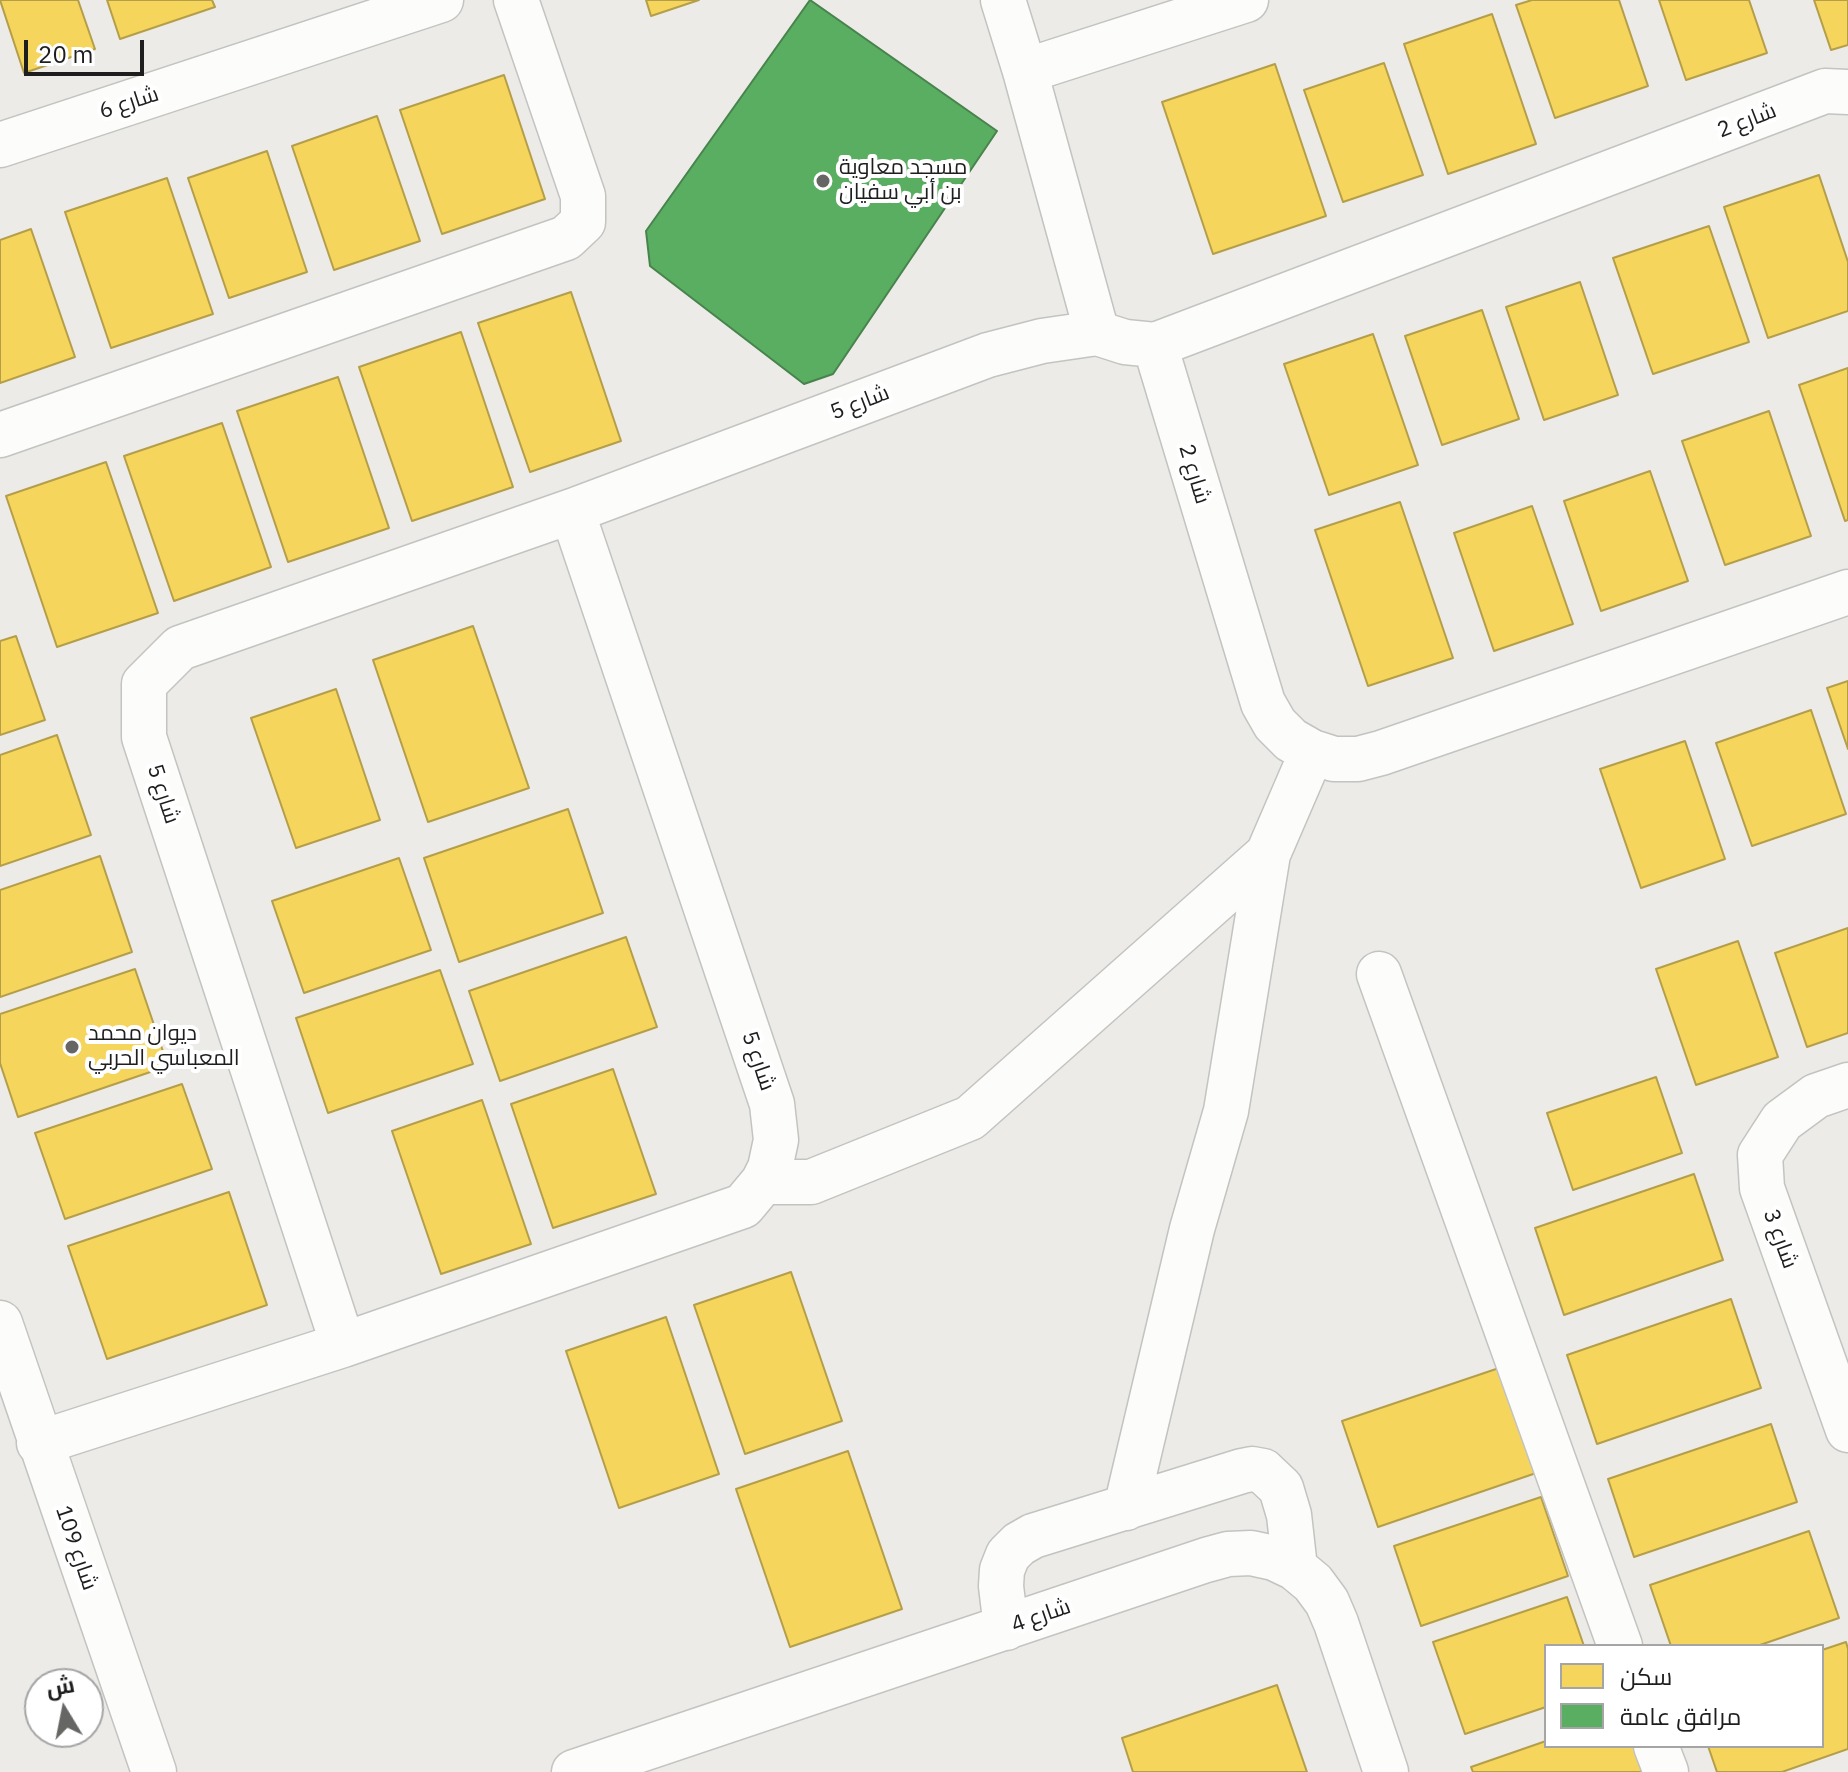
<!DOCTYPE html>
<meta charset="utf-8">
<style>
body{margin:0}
#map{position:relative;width:1848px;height:1772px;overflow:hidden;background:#ecebe7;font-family:"IBM Plex Sans",Cairo,sans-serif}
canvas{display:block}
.legend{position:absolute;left:1544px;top:1644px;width:280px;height:104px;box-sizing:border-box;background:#fff;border:2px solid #a5a5a5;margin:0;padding:10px 14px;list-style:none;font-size:24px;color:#1e1e1e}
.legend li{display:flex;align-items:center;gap:16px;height:40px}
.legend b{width:40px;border:2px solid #a5a5a5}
.north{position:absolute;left:24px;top:1668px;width:80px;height:80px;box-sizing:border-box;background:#fff;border:2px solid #a5a5a5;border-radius:50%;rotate:350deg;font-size:22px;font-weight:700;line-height:32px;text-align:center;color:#1e1e1e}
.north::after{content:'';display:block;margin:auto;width:28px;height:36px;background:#666664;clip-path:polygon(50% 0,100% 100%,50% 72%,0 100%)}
.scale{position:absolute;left:24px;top:40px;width:120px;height:36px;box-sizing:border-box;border:4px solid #1e1e1e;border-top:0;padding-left:10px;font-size:24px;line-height:28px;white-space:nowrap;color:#1e1e1e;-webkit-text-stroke:6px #fff;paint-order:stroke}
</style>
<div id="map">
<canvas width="1848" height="1772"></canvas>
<ul class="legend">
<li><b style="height:22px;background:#f6d55c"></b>سكن</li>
<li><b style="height:22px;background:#5aae61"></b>مرافق عامة</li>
</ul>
<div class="north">ش</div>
<div class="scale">20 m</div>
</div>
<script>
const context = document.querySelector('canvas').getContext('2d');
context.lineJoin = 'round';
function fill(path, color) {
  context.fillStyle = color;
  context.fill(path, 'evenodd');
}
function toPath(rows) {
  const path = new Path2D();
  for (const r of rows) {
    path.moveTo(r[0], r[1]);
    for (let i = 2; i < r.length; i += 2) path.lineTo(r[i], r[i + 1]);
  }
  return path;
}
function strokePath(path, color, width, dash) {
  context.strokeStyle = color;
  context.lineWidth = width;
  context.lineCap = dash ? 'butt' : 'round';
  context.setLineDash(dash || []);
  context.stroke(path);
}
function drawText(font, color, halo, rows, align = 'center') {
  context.font = font + ' "IBM Plex Sans",Cairo,sans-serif';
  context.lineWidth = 8;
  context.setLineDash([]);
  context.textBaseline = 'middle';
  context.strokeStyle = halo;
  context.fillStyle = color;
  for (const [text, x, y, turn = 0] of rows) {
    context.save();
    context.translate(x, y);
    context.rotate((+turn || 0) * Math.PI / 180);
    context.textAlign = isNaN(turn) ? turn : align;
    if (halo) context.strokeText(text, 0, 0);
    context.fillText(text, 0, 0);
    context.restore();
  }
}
const homes = toPath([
 [0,0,78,0,95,49,24,73,0,0],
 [107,0,212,0,215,7,120,39,107,0],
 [646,0,699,0,651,16,646,0],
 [1532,0,1619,0,1648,86,1555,118,1516,5,1532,0],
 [1659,0,1749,0,1767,53,1686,80,1659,0],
 [1814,0,1848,0,1848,45,1831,50,1814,0],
 [1492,14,1536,144,1448,174,1404,44,1492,14],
 [1384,63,1423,175,1343,202,1304,90,1384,63],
 [1275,64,1326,216,1213,254,1162,102,1275,64],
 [504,75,545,199,442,234,400,110,504,75],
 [377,116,420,241,334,270,292,146,377,116],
 [267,151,307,272,229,298,188,178,267,151],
 [1819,175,1848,262,1848,311,1768,338,1724,207,1819,175],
 [167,178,213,314,111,348,65,212,167,178],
 [1709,226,1749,342,1653,374,1613,258,1709,226],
 [31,229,75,357,0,383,0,240,31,229],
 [1580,282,1618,395,1544,420,1506,307,1580,282],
 [571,292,621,441,530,472,478,323,571,292],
 [1482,310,1519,419,1442,445,1405,336,1482,310],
 [461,332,513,487,412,521,359,367,461,332],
 [1373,334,1418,465,1329,495,1284,364,1373,334],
 [1848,368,1848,520,1845,521,1799,385,1848,368],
 [338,377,389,528,288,562,237,411,338,377],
 [1769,411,1811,536,1725,565,1682,441,1769,411],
 [222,423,271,567,174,601,124,456,222,423],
 [106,462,158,613,57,647,6,496,106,462],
 [1650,471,1688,581,1601,611,1564,501,1650,471],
 [1400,502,1453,658,1368,686,1315,530,1400,502],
 [1532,506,1573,624,1494,651,1454,533,1532,506],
 [473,626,529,788,428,822,373,660,473,626],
 [16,636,45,720,0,735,0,641,16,636],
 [1848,681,1848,749,1827,688,1848,681],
 [336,689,380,820,296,848,251,718,336,689],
 [1811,710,1846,814,1752,846,1716,743,1811,710],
 [57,735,91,835,0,866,0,755,57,735],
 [1685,741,1725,859,1641,888,1600,769,1685,741],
 [568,809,603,913,459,962,424,858,568,809],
 [100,856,132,952,0,997,0,890,100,856],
 [399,858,431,950,304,993,272,901,399,858],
 [1848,928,1848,1033,1807,1047,1775,953,1848,928],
 [626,937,657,1027,500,1081,469,991,626,937],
 [1738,941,1778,1057,1696,1085,1656,969,1738,941],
 [135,969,168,1066,18,1117,0,1063,0,1014,135,969],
 [440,970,473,1064,328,1113,296,1018,440,970],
 [613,1069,656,1194,553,1228,511,1104,613,1069],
 [1656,1077,1682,1153,1573,1190,1547,1113,1656,1077],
 [182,1084,212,1169,65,1219,35,1133,182,1084],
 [482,1100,531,1244,441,1274,392,1131,482,1100],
 [1694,1174,1723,1260,1564,1315,1535,1228,1694,1174],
 [229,1192,267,1305,107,1359,68,1246,229,1192],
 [791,1272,842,1421,745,1454,694,1305,791,1272],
 [1731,1299,1761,1388,1597,1444,1567,1355,1731,1299],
 [666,1317,719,1474,619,1508,566,1351,666,1317],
 [1505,1366,1542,1471,1378,1527,1342,1421,1505,1366],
 [1771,1424,1797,1502,1634,1557,1608,1479,1771,1424],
 [848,1451,902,1609,790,1647,736,1489,848,1451],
 [1541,1497,1568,1576,1421,1626,1394,1546,1541,1497],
 [1809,1531,1839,1618,1757,1646,1671,1646,1650,1585,1809,1531],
 [1567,1597,1584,1646,1546,1646,1546,1707,1465,1734,1433,1642,1567,1597],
 [1846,1642,1848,1649,1848,1749,1782,1772,1717,1772,1708,1746,1822,1746,1822,1650,1846,1642],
 [1277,1685,1307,1772,1133,1772,1122,1738,1277,1685],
 [1546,1741,1546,1746,1634,1746,1642,1772,1473,1772,1471,1767,1546,1741]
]);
const public = toPath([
 [810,0,997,131,833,374,804,384,650,266,646,231,810,0]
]);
const minor = toPath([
 [1003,0,1025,71,1097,333],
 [1025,71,1246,0],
 [0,145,441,0],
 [1155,345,1263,703,1275,724,1291,740,1312,752,1334,759,1358,759,1381,753,1848,592],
 [0,435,566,238,583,222,583,196,516,0],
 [1379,974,1620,1646],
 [1848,1085,1816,1096,1782,1121,1760,1155,1762,1188,1848,1430],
 [763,1182,811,1182,970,1118,1268,854],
 [0,1323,154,1772],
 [343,1345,144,737,144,684,180,648,572,511,988,355,1042,341,1097,333,1125,342,1155,345,1825,91,1848,92],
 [39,1443,343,1345,743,1206,763,1182,770,1168,776,1140,772,1104,572,511],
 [1126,1508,1192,1229,1226,1111,1268,854,1312,752],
 [1006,1628,1001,1586,1002,1570,1008,1555,1019,1544,1033,1536,1242,1471,1252,1469,1263,1471,1281,1488,1289,1515,1295,1568],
 [1656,1746,1666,1772],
 [574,1772,1206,1560,1228,1554,1251,1553,1274,1558,1295,1568,1313,1583,1327,1602,1336,1623,1386,1772]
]);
const markers = [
 [823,181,8,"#666664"],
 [72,1047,8,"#666664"]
];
const streetNames = [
 ["شارع 6",129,103,-18],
 ["شارع 2",1747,121,-21],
 ["شارع 5",860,403,-21],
 ["شارع 2",1194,474,73],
 ["شارع 5",163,794,72],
 ["شارع 5",758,1061,71],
 ["شارع 3",1780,1239,70],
 ["شارع 109",76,1548,71],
 ["شارع 4",1041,1616,-19]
];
const poiNames = [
 ["مسجد معاوية",839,168],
 ["بن أبي سفيان",839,193],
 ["ديوان محمد",88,1034],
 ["المعباسي الحربي",88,1059]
];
fill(homes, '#f6d55c');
strokePath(homes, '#b59e49', 2);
fill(public, '#5aae61');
strokePath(public, '#48834d', 2);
strokePath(minor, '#c3c3c1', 47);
strokePath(minor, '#fcfcfb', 44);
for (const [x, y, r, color] of markers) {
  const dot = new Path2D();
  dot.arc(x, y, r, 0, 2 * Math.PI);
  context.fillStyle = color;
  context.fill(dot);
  strokePath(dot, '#fff', 3);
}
drawText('22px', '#1e1e1e', '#fff', streetNames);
drawText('22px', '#1e1e1e', '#fff', poiNames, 'left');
</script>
